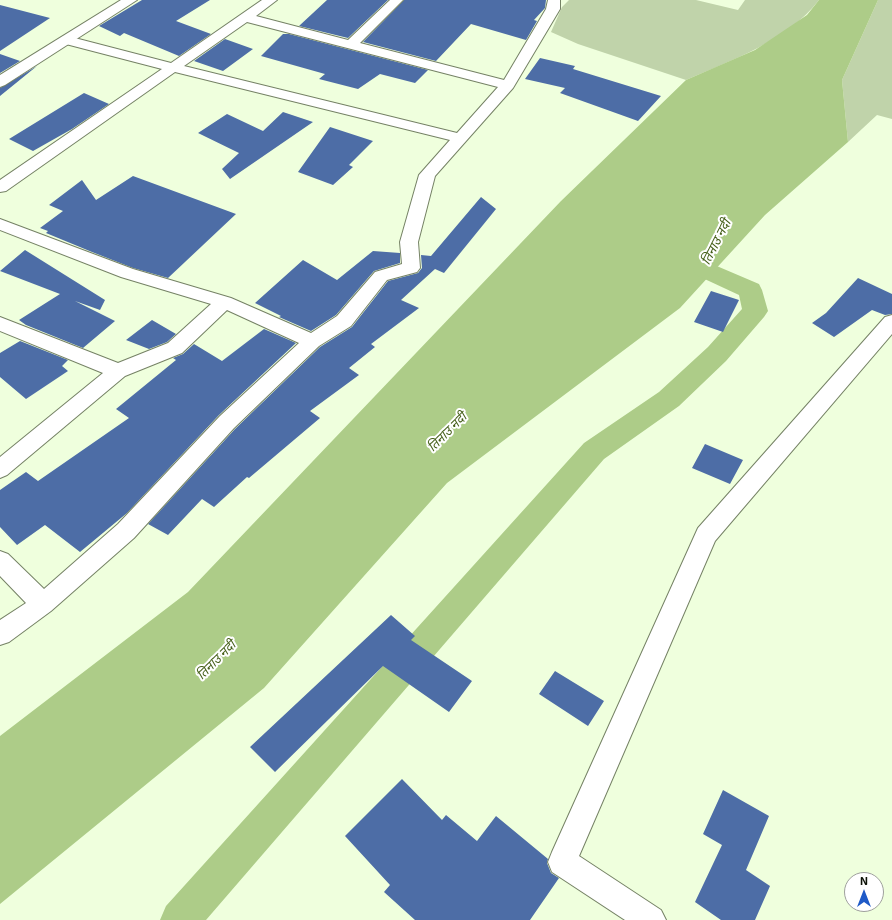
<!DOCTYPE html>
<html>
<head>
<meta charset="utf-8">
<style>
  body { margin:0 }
  #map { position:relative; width:892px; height:920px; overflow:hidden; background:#efffdd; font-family:"Exo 2",sans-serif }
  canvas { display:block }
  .north { position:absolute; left:844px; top:872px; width:40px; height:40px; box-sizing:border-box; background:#fff; border:1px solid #9ea09c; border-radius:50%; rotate:0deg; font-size:11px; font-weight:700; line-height:16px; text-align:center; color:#0d1207 }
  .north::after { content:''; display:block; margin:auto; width:14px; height:18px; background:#1f5ac7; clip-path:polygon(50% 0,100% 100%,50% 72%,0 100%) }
</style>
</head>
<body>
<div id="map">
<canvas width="892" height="920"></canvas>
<div class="north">N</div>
</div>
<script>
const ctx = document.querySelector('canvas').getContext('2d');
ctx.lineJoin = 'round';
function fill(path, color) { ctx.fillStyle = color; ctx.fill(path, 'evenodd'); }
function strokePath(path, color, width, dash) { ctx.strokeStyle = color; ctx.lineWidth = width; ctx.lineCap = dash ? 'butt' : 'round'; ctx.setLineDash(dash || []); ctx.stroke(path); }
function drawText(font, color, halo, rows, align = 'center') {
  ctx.font = font + ' "Exo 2","Noto Sans Devanagari",sans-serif'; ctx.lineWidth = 4; ctx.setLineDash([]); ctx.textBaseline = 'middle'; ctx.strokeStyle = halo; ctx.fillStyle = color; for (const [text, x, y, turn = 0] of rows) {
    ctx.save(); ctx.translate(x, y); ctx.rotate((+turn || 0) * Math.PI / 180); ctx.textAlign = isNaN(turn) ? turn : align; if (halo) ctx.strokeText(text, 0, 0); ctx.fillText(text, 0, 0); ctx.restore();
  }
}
fill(new Path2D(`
  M569,0H696L738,10L745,0H819C787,41 732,60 686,80L578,44L551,32L562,7Z
  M878,0H892V119L877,115L848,142L842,80Z`), '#c0d3aa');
fill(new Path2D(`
  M819,0H878L842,80L848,142L765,215L680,308L447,483L264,688L0,904V736L188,592L561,201L686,80L755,50L807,15Z`), '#adcc88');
fill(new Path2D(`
  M705,261L759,284L762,290L768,311L764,317L726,361L679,406L604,459L206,920H160L166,906L584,443L659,392L708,347L742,309L739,295L696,275L693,269L696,263Z`), '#adcc88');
fill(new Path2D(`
  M142,0H210L176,21L211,34L179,56L124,33L120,36L99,26Z
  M327,0H388L348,38L299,26Z
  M404,0H546L545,8L534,20L537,21L526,40L471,24L436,61L363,42Z
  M0,5L50,18L0,51Z
  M283,34H289L428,70L415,83L380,74L358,89L319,79L325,74L261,56Z
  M225,39L253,49L223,71L194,61Z
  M0,54L20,61L0,73Z
  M540,58L575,66L573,69L661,96L638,121L560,93L565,88L525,79Z
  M37,66L0,96V88Z
  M84,93L109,104L72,129L33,151L9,139Z
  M283,112L313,122L230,179L222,169L239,153L198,133L227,114L263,131Z
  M330,127L373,141L349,165L353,167L333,185L298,172Z
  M133,176L236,214L168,278L133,268L92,252L46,233L48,231L40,228L63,211L49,205L82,180L96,200Z
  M481,197L496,209L444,273L435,269L401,300L419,308L371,344L375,347L349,368L359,375L310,411L320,418L249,478L247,477L214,507L202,499L168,535L148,524L235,429L320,347L352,327L388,281L418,273L422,268L421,255L431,256Z
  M25,250L105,300L100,310L75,301L115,321L83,348L26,325L19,320L60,294L0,271Z
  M373,251L400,253V263L374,271L336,315L311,331L279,317L281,316L255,303L303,260L337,280Z
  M858,278L892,294V314L885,315L872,310L834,337L812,323L826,313Z
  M711,291L739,300L723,332L694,322Z
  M152,320L176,334L167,342L149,349L126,340Z
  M264,329L296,343L219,415L127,513L80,552L45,525L17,545L0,527V490L26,472L38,481L129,418L116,409L176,360L173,358L183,354L194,344L222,361Z
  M20,341L68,360L62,366L68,371L26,399L0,377V353Z
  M705,444L743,460L730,484L692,468Z
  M391,615L415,636L411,640L472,681L449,712L383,666L275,772L250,747Z
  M555,671L604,701L588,726L539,694Z
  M402,779L442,820L446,815L477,841L496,816L548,859L547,863L551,873L559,878L530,920H415L384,892L390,885L345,836Z
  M723,790L769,816L746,870L770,886L755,920H721L695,902L722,845L703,834Z`), '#4d6da6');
const street = new Path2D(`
  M262,0H277L256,16L348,40L390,0H403L360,43L504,80L546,9L548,0H560V9L513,88L435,176L418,242L420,268L417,272L387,280L351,326L319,346L234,428L134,538L51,611L9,642L0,645V620L26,603L0,576V551L8,554L44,589L118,524L220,416L299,343L227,310L182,353L125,376L7,475L0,478V457L103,373L0,331V317L118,363L168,343L211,304L121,277L0,230V219L133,269L231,298L311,333L337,316L375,272L402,264L400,242L419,175L450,140L175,72L6,191L0,192V180L162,69L62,43L60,40L62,37L67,36L171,63ZM247,22L498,87L457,133L184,66Z
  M892,315V334L715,541L579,856L661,910L666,920H625L552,872L548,862L552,852L698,528L885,317Z`);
const secondary = new Path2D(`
  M121,0H137L5,85L0,87V75Z`);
strokePath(street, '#758265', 2);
strokePath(secondary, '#758265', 2);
fill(street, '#fff');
fill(secondary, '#fff');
drawText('italic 13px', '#455f19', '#fff', [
  ["तिनाउ नदी",716,242,-63],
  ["तिनाउ नदी",447,432,-45],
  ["तिनाउ नदी",216,660,-45]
]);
</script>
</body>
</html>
